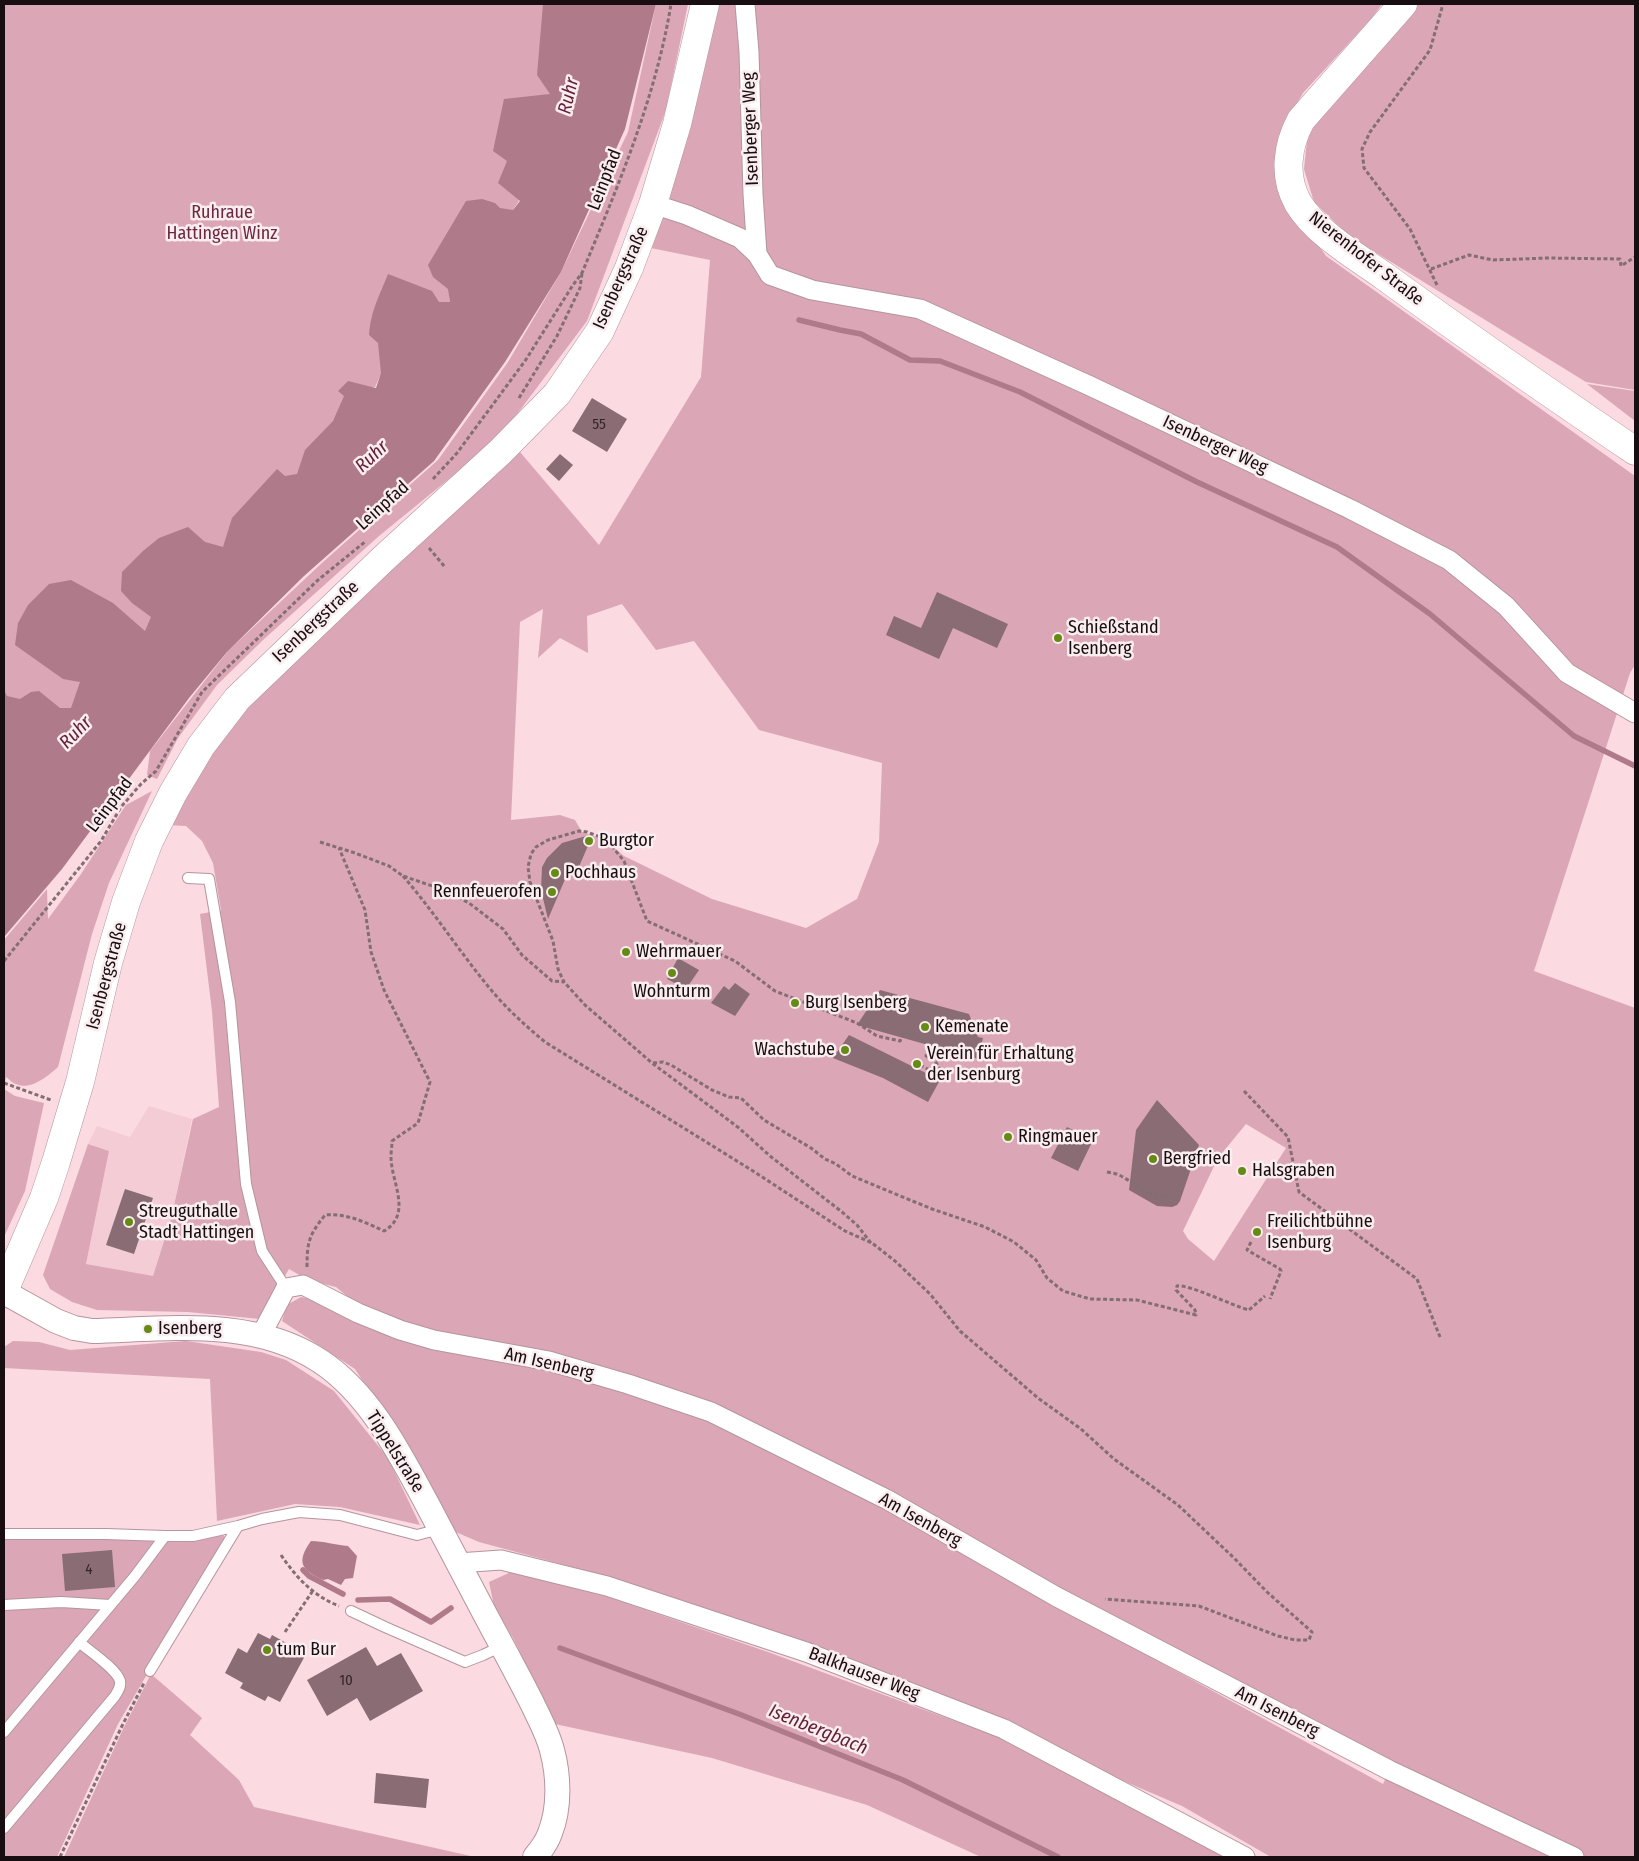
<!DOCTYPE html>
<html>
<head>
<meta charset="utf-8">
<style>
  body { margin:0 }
  #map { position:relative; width:1639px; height:1861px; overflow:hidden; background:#fbdae2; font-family:"Fira Sans Condensed",sans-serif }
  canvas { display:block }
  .frame { position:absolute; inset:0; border:5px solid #180d10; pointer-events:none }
</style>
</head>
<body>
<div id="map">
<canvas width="1639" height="1861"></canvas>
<div class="frame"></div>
</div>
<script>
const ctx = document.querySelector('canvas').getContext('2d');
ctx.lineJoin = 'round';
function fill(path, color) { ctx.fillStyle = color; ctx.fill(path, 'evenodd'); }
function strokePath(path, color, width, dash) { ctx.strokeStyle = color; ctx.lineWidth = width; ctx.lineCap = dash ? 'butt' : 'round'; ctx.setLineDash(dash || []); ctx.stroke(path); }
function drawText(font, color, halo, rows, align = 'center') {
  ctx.font = font + ' "Fira Sans Condensed",sans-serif'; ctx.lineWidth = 5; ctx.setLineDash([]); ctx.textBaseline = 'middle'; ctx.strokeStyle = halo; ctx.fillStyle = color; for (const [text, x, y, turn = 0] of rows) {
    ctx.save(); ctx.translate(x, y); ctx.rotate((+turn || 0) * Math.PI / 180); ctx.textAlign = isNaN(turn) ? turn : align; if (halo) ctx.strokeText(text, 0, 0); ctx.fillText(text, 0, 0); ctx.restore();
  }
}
fill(new Path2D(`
  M149,1106L192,1119L171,1219L153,1277L86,1264L109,1151L88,1144L97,1126L130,1137Z`), '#f4ccd6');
fill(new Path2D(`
  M4,4H577L518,200L519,201L490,243L449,293L450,302H441L380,376L375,387H371L258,523L4,793Z
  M656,4H688L666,110L587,321L499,438L379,536L263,640L217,685L178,738L157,779L147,775L150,751L228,651L323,562L438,460L508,362L561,272L628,132Z
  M716,4H1382L1372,18L1303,93L1283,128L1275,164L1284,197L1326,256L1635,476V665L1630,673L1534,971L1635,1008V1857H1271L1182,1806L1119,1779L1002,1722L846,1658L613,1578L479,1542L451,1530L406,1448L355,1369L282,1321L287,1305L301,1297L321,1301L430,1344L548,1365L628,1390L703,1417L884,1506L1050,1602L1383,1784L1393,1763L1049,1589L891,1494L711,1406L550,1356L433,1334L360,1307L336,1287L308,1280L289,1269L260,1319L188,1312L97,1310L72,1302L50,1289L43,1275L88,1144L109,1151L86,1264L153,1276L171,1219L193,1119L219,1107L212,1011L200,914L221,910L213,863L202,841L186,826L168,825L203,763L252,702L374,580L520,452L599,545L701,377L710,260L651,248L690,121L715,17ZM622,604L656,650L694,641L759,730L882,763L879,842L857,899L806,928L712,899L624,856L605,840L582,832L575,820L560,815L511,820L520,622L543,609L538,658L560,638L588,653L587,616ZM1246,1124L1286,1148L1214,1261L1188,1239L1183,1231L1218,1158Z
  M1414,4H1635V390L1586,382L1349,236L1314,202L1304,169L1308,132Z
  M1587,384L1635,391V422V421Z
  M152,791L109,883L92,934L58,1067C48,1076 30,1091 16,1084C12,1083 9,1079 6,1077L4,1088V940L47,889L48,919L81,874L126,805Z
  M4,1089L15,1096L44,1103L25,1191L4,1237Z
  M13,1341L39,1342L70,1350L186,1341L261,1352L286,1360L334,1391L388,1458L420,1525L340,1507L295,1504L217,1521L210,1379L4,1368V1347Z
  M217,1526L226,1539L118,1724L57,1857H4V1532H192Z
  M511,1572L608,1597L768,1652L1006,1740L1232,1857H981L867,1805L712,1758L555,1724L513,1638L494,1606L489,1582Z
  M151,1674L202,1718L190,1735L239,1780L254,1807L475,1857H64L124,1727Z`), '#dba6b5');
fill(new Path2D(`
  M543,4H656L625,129L561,272L505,362L434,461L304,576L227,652L189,698L62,869L4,937V690L7,696L20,699L31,692L39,691L60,708H71L80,682L63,679L15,645L18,623L28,605L49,584L71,580L113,603L145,631L151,617L132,603L121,591L122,572L143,551L159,538L188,527L205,542L223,547L232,518L277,469L285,476L297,474L305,450L333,421L344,396L338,391L348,381L376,388L381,373L378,343L369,335C371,310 379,297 388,274L432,291L439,302H450L448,289L433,277L428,265L466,201L482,199L495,203L500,208L513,210L520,201L498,183L507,161L493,151L504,99L550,94L537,75Z
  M311,1541C324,1541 335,1545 348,1546L357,1556L353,1578L345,1579L341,1585L328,1579L323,1580C301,1570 296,1562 311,1541Z`), '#af7a89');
strokePath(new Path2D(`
  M799,320L840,330L861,334L910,360L940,361L1020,392L1197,482L1337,547L1430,614L1574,736L1635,766
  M303,1570L309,1576L343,1594
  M358,1600L390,1599L431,1622L451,1608
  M560,1648L739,1714L903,1780L1058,1857`), '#af7a89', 5.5);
fill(new Path2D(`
  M592,398L627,419L607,452L572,431Z
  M560,454L573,465L559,481L546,469Z
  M937,592L1008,624L997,648L953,628L939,659L886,635L894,616L921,628Z
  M593,834L578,869L576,868L573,872L569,870L548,919L541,890L542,867L547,858L562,843Z
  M678,958L699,970L686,989L667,979Z
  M735,983L750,994L735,1016L711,1003L724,986L729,990Z
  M880,990L969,1014L978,1037L983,1038L978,1059L857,1025Z
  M849,1035L940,1080L928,1102L883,1078L833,1058Z
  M1157,1100L1199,1145L1180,1201L1177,1205L1172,1207L1157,1206L1129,1190L1136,1130Z
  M1067,1127L1093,1140L1078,1171L1051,1158Z
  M125,1189L153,1198L134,1254L106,1245Z
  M112,1550L115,1587L65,1591L62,1554Z
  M258,1633L270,1639L272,1635L306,1654L280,1702L268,1696L265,1701L240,1688L243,1683L225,1673L238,1648L247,1653Z
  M366,1647L377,1666L401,1653L423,1691L370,1721L357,1698L327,1716L307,1680Z
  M376,1773L429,1779L426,1808L374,1803Z`), '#896c74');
const service = new Path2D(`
  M188,878L209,879L230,1002L246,1184L262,1251L286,1288
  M4,1534H106L165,1536H193L238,1526L262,1519L299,1512L340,1515L417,1535L440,1529
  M4,1605L61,1602L110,1605
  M351,1611L385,1627L465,1662L483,1655L502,1646
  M150,1671L238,1526
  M4,1732L135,1576L165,1536
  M4,1828L115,1696C118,1691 121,1687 120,1681C117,1669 89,1651 79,1642`);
const minor = new Path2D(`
  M745,4L749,52L753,194L757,254
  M653,204L687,215L740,238L757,254L770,275L812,290L920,309L1088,385L1350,509L1449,560L1506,606L1567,673L1635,713
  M261,1335L286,1288L303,1285L358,1313L400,1330L434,1340L549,1361L628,1384L711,1412L888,1500L1057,1597L1389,1770L1574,1857
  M458,1563L501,1560L607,1586L806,1652L1004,1729L1245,1857`);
const tertiary = new Path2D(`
  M4,1292L56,1321L74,1328L92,1331C169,1329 253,1317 320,1361C369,1393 399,1452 426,1502C446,1540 466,1578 486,1616C502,1646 518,1675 533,1705C540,1720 548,1734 552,1750C559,1776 560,1808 550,1833C547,1842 541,1850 535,1857`);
const secondary = new Path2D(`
  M1403,4L1301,120C1287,146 1283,176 1298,203C1316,233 1356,256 1384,276C1466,336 1551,394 1635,451
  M4,1291L44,1198L56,1162L80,1082L108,963L126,902L149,841L173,793L201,746L237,699L383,559L500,452L557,394L600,331L629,268L653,204L677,124L705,4`);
strokePath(service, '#b4959d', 12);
strokePath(minor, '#b4959d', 21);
strokePath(tertiary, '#b4959d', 26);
strokePath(secondary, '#b4959d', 29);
strokePath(new Path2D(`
  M1431,269L1469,255L1493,260L1548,258L1620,259L1621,266L1635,257
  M1437,285L1410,229L1364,168L1362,149L1370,132L1430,50L1443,4
  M519,398L557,336L580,288L582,273
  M433,479L457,453L525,361L573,285L582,273C618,186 656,97 671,4
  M429,548L445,567
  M320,842L355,853L389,866L403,876L444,890L469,903L503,929L522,955L552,981L564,982
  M575,870L588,877L629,872
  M403,876C435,913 461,954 492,991C508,1010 526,1026 545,1042L753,1171L845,1231L872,1243L895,1261L930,1294L960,1331L1038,1398L1081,1429L1114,1459L1178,1505L1234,1558L1267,1592L1312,1632L1309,1640H1295L1278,1636L1199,1606L1105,1599
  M4,961L101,841L121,807L141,784L156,771L202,692L318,580L366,541
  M653,1063L663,1062L671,1065L712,1090L729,1097L741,1098L764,1120L811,1148L825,1159L836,1164L852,1176L932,1209L985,1227L1014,1242L1036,1260L1047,1278L1063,1291L1090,1299L1137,1300L1196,1315L1195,1310L1176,1290L1177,1286C1189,1284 1233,1306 1249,1310L1265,1296
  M920,1065L937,1074L941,1071
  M4,1083L51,1100
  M1244,1091L1288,1137L1299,1192L1417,1279L1440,1337
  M1107,1172C1111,1173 1115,1173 1119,1175C1136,1183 1149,1200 1169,1194
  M1251,1242L1247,1250L1280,1269L1281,1271L1270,1299
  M871,1243L857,1225L842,1212L770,1156L739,1128L652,1063L585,1005L564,982L558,969L553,941L530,882L528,867L531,854L536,847L548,840L579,831L587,832L606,839L624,861L647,921L735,961L775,991L857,1023L877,1036L900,1041L905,1031L930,1044L926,1056L935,1061L945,1078
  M307,1267C307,1242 309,1235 325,1215C346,1213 365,1222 384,1231C413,1214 391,1182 391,1157C391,1152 392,1146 392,1141L418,1123L430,1082L384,990L371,952L365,910L339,848
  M281,1555C296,1577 313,1596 339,1606
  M285,1632L312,1592
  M60,1857L122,1726L144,1683`), '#836e73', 3, [4, 2.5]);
strokePath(service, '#fff', 10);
strokePath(minor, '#fff', 19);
strokePath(tertiary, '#fff', 24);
strokePath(secondary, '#fff', 28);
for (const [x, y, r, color] of [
  [1058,638,5,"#668b14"],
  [589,841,5,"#668b14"],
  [555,873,5,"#668b14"],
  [552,892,5,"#668b14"],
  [626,952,5,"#668b14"],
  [672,973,5,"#668b14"],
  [795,1003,5,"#668b14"],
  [925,1027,5,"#668b14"],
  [845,1050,5,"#668b14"],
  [917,1064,5,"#668b14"],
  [1008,1137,5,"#668b14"],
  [1153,1159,5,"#668b14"],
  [1242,1171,5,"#668b14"],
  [129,1222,5,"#668b14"],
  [1257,1232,5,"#668b14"],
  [148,1329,5,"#668b14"],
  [267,1650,5,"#668b14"]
]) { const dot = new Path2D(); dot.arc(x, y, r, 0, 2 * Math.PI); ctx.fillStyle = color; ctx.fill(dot); strokePath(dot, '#faedf0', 2); }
drawText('15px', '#342529', null, [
  ["55",599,425],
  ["4",89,1570],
  ["10",346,1681]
]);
drawText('18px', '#180d10', '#faedf0', [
  ["Isenberger Weg",751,129,-92],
  ["Leinpfad",605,180,-69],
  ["Nierenhofer Straße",1366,259,38],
  ["Isenbergstraße",621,278,-66],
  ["Isenberger Weg",1215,445,25],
  ["Leinpfad",383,506,-42],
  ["Isenbergstraße",316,622,-43],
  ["Leinpfad",110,805,-53],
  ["Isenbergstraße",107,976,-75],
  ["Am Isenberg",549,1364,13],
  ["Tippelstraße",395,1452,58],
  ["Am Isenberg",920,1520,29],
  ["Balkhauser Weg",864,1674,21],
  ["Am Isenberg",1277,1712,27]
]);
drawText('18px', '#6b2840', '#faedf0', [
  ["Ruhraue",222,213],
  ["Hattingen Winz",222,234]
]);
drawText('18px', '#180d10', '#faedf0', [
  ["Schießstand",1068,628],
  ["Isenberg",1068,649],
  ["Burgtor",599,841],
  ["Pochhaus",565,873],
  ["Rennfeuerofen",542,892,"right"],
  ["Wehrmauer",636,952],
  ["Wohnturm",672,992,"center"],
  ["Burg Isenberg",805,1003],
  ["Kemenate",935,1027],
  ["Wachstube",835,1050,"right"],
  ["Verein für Erhaltung",927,1054],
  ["der Isenburg",927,1075],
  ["Ringmauer",1018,1137],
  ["Bergfried",1163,1159],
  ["Halsgraben",1252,1171],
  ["Streuguthalle",139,1212],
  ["Stadt Hattingen",139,1233],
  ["Freilichtbühne",1267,1222],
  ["Isenburg",1267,1243],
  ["Isenberg",158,1329],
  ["tum Bur",277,1650]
], 'left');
drawText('italic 19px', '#611f38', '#faedf0', [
  ["Ruhr",569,96,-77],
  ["Ruhr",372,457,-43],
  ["Ruhr",76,733,-46],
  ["Isenbergbach",818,1730,22]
]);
</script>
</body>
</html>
